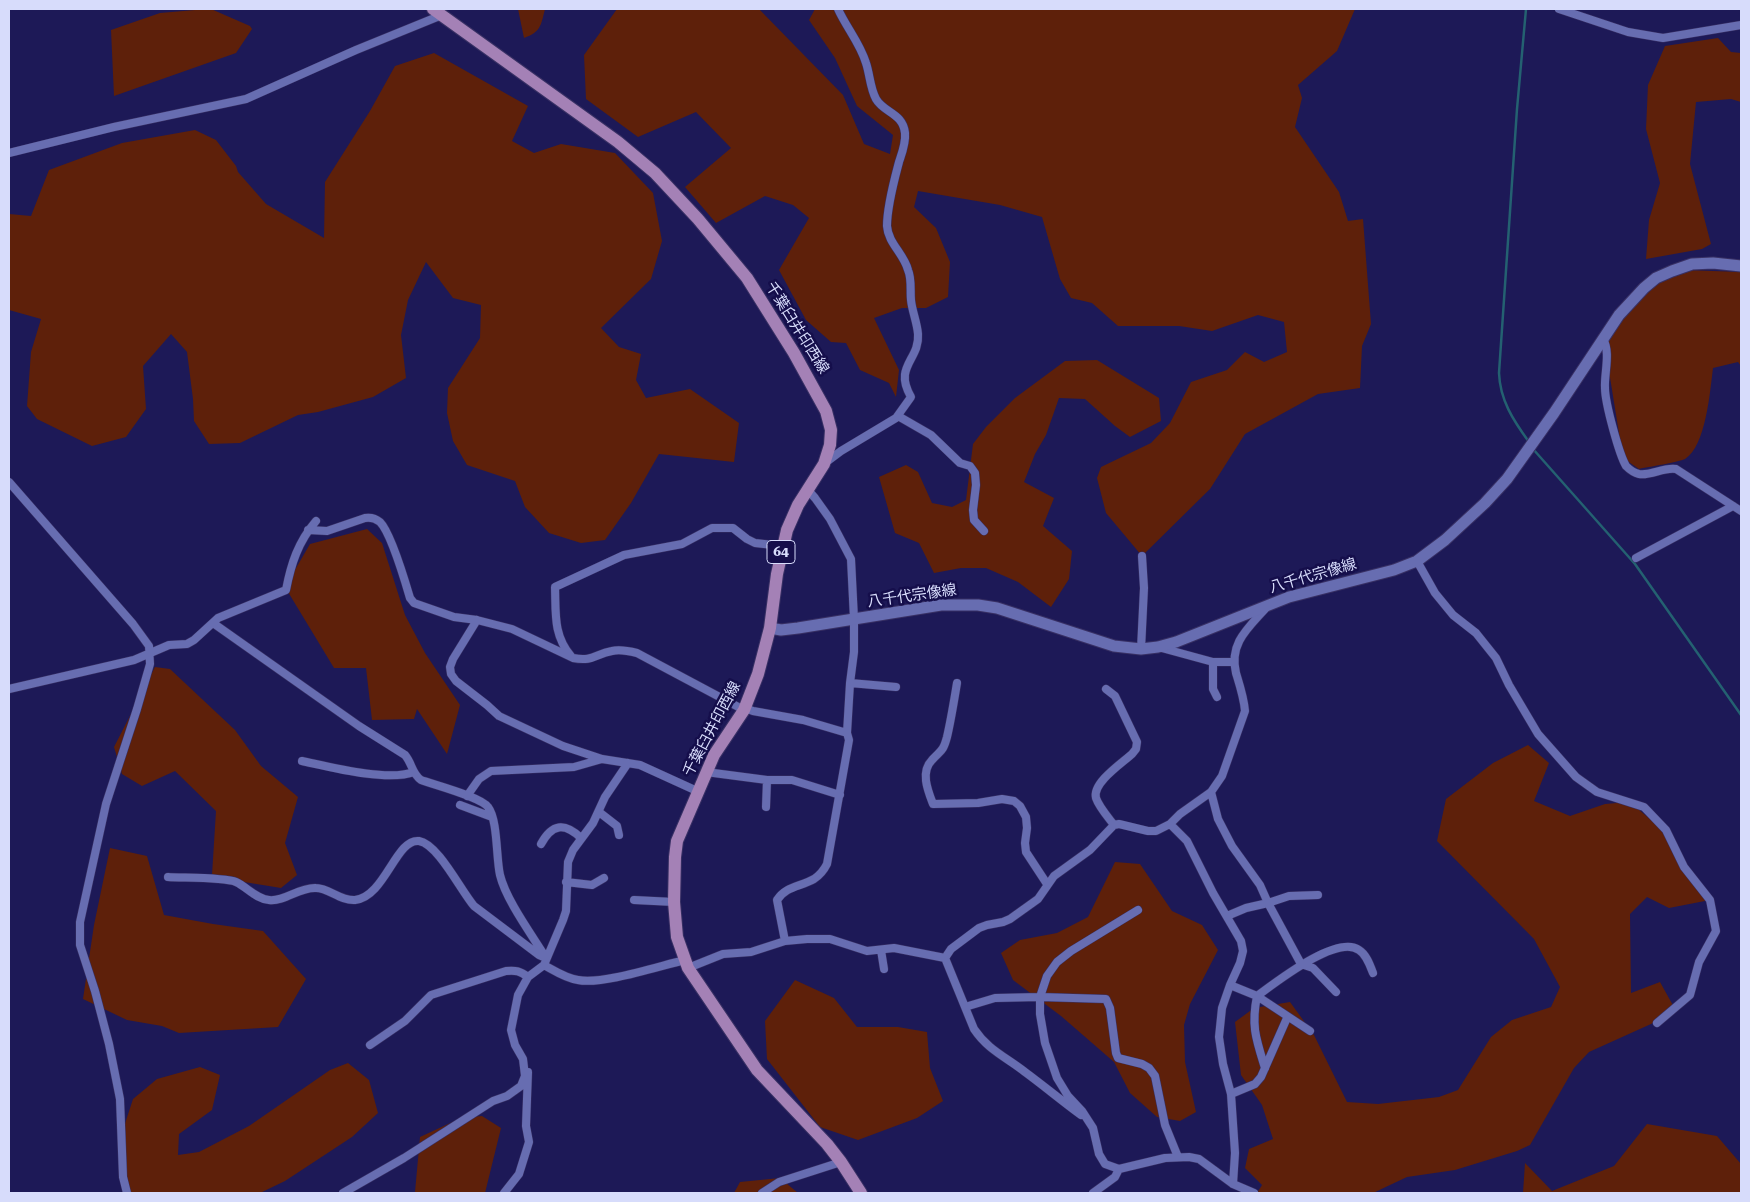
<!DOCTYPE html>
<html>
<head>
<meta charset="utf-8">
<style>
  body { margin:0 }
  #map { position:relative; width:1750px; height:1202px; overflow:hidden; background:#1d1957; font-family:"Roboto Serif",serif }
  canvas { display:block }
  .frame { position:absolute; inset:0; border:10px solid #d7dcfb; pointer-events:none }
</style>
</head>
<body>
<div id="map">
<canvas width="1750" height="1202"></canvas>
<div class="frame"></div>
</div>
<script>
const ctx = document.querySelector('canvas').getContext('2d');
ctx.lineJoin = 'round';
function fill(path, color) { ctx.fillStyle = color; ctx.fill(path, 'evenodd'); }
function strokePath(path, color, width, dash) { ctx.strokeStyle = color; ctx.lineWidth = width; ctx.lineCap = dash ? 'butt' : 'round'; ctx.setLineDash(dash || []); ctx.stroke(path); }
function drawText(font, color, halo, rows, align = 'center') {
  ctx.font = font + ' "Roboto Serif","Noto Sans JP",serif'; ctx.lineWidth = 5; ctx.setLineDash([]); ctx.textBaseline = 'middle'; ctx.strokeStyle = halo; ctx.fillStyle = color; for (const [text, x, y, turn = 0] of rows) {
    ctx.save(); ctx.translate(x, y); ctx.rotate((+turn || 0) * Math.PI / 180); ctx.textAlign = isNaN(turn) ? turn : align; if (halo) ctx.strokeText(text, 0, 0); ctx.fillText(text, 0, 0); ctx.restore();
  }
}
fill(new Path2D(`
  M207,9H211L250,26L252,29L236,53L114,96L111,30L160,13Z
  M518,9H545C541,25 541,32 524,38Z
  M617,9H759L843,95L864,144L890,154L893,135L857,106L835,58L809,20L815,9H1355L1337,51L1298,85L1302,98L1295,127L1339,192L1348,221L1363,219L1371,324L1362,346L1360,388L1318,394L1245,434L1210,489L1142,556L1106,513L1097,478L1101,467L1151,443L1170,423L1191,382L1227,370L1245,352L1264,362L1287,352L1284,322L1258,315L1212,331L1179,326H1118L1092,303L1071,298L1060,279L1042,217L1000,205L918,191L914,207L936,228L950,262L948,297L926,308H902L874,318L899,370L896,397L889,383L860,370L846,343L831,342L806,320L779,270L809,218L793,205L765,196L716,223L685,187L731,148L696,112L638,137L586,99L584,55Z
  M1718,38L1731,52L1741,53V102L1731,99L1696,102L1690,164L1711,244L1702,249L1646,259L1649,220L1660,183L1646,129L1648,85L1665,46Z
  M434,53L528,106L512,141L534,153L561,144L615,153L653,193L662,241L651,279L601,328L619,347L641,354L636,380L646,398L690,389L739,423L734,462L659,454L631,503L605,540L581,543L549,533L525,507L515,481L467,465L453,441L447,413L448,388L480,338L481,305L453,298L426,262L408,300L401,335L406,378L373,397L318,412L298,415L240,443L209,444L194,421L193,399L187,352L171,334L143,366L146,409L126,437L92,446L37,419L27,406L31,352L41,319L9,310V214L31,216L49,170L122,143L195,130L216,140L236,166L238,172L266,204L324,238L325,182L370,111L395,66Z
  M1684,270L1741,272V366L1738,362L1713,368C1710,391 1706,446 1685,459C1679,462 1648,467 1639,469L1623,458L1608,365V337L1645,288Z
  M1097,360L1159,398L1161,421L1130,437L1115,426L1085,399L1059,398L1046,435L1035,454L1024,482L1054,498L1043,526L1072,551L1069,579L1051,607L1018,582L986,568H961L934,573L919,543L895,533L879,477L906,465L918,472L932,503L952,507L966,500L973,444L986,427L1015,398L1065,361Z
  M367,529L382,543L405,615L425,653L460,705L447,754L417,709L414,719L372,720L366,668H334L285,587L310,544Z
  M155,667L170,669L235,730L261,766L298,797L285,843L297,875L281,888L244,882L212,875L216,811L175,771L142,786L122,774L114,747Z
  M1528,745L1549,763L1534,801L1570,816L1605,804L1630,802L1659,827L1710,900L1669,908L1647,897L1630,914L1631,993L1660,982L1675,1009L1651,1024L1589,1052L1574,1068L1530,1145L1517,1151L1455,1170L1407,1177L1373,1193H1257L1262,1185L1245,1168L1249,1149L1273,1139L1262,1105L1241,1075L1235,1022L1254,1008L1290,1002L1314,1035L1347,1102L1378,1104L1439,1097L1458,1090L1491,1037L1512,1020L1551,1007L1560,987L1534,939L1437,841L1446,799L1493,763Z
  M110,848L147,856L164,915L213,924L263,931L306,979L278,1027L179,1033L162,1026L127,1020L83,999L94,925Z
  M1115,862L1140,864L1172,911L1202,925L1218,950L1190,1004L1184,1025L1185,1062L1196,1112L1180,1121L1157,1117L1130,1093L1114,1062L1061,1016L1013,980L1001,953L1020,940L1057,933L1088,917Z
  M795,980L834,998L857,1027H898L927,1032L930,1068L943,1101L917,1118L858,1140L820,1127L767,1059L765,1021Z
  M348,1063L369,1080L378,1113L352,1137L285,1181L260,1193H128L119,1142L133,1099L157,1079L200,1067L220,1075L212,1110L179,1134L178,1155L199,1152L249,1126L330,1070Z
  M482,1116L501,1128L485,1193H411L415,1192L420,1137L461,1118Z
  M1647,1124L1717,1136L1741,1164V1193H1523L1525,1163L1552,1191L1614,1166Z
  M780,1178L798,1193H734L740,1182Z`), '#5e200a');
strokePath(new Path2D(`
  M1526,9L1517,109L1499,373C1500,400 1513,420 1529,442
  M1533,449L1635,564L1741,715`), '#246171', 2.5);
const street = new Path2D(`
  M1559,9L1628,32L1663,38L1741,25
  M9,153L114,127L246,99L356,50L442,15
  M1603,339C1611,352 1604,374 1605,388C1605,403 1619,454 1626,466C1629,469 1634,473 1639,474C1651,476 1663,467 1676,469L1741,511
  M898,416L931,435L960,463L970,466L975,473L976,485L973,510L974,520L984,531
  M825,463L841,451L896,418L911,397C893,366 920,360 918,334C917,322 912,311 911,300C910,290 912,279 908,270C904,254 888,243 887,226C887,206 894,181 899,162C902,153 906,143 905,133C903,113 884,113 876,99C870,88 870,75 866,63C860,43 846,27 838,9
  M9,482L133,624L149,646L150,664L137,709L106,804L80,922V945L95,991L109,1044L120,1099L123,1177L127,1193
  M308,530L327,531L365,518C371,517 375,518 380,522C391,533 405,581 410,598L414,603L454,617L477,620L512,629L573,658C593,662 595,654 612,651C620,649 629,651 637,653L744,710
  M1636,558L1733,506
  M1417,561L1435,593L1453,615L1476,633L1496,658L1509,685L1538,734L1576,777L1597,792L1644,807L1666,830L1684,867L1710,900L1716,931L1699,962L1690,995L1657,1023
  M477,620L453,659L450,667L451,674L456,681L487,705L499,716L563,746L602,759L640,765L697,791
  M213,623L359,726L405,755C412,763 412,774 421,780C435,785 481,797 488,807C498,820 496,858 500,875C506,900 532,935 546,958
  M1158,647L1213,662H1234
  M1141,649L1144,588L1142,556
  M571,656C553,635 556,613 555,587L624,555L682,544L712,528H733L747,539L755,543L782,546
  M1213,662V689L1217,697
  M850,683L896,687
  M957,683C954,701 951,720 947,737C943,752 941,750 932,760C920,772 928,791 933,804L978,803L1002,799L1014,801L1020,806L1026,817L1027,828L1025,843L1026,852L1047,884
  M9,689L134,660L169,645L187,644L194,640L218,618L286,590C291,564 298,542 316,521
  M1106,689L1115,696L1137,742L1136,749L1132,754C1122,763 1092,783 1096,798C1099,807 1108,817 1114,825
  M745,708L753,711L803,720L847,733
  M302,761C330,767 387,782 414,772
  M706,772L767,780H792L840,795
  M1211,792L1218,819L1232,846L1260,885L1268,903L1301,964L1313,968L1336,992
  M467,796L479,779L491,771L574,767L602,759
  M460,805L492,817
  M766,807L767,780
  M599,812L617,826L619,835
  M1170,824L1187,841L1213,893L1241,941L1243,951L1240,963L1230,985L1222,1008L1219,1037L1223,1064L1231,1094L1235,1153L1233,1184
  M541,844C552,824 564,822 581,838
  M168,877C182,878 224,877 236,882C247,887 256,899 269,900C285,902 299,887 316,888C329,888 340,901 355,900C385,897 396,838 419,841C438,844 461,891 474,906L539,955L546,958
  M566,882L592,885L604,878
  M634,900L674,902
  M1138,910L1071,951L1057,962L1047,976L1040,997V1014L1045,1043L1057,1078L1068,1096L1082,1111L1093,1128L1099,1154L1105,1164L1119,1169L1165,1158L1189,1157L1199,1159L1233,1184L1254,1193
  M1227,916L1246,908L1268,903L1289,896L1318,895
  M785,941L777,900C786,886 800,887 814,879C820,875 824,870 827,864L849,740L847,733L850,683L854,652V619L851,559L830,519L815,498L808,490
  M881,950L884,969
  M945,958L951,949L979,928L987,925L1003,922L1010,919L1038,899L1054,876L1090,850L1114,825L1119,824L1148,831H1156L1170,824L1180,814L1211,792L1222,776L1245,711C1244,698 1240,686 1236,673C1229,644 1247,629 1265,609
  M945,958L974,1029C988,1050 1006,1057 1025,1072C1044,1086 1062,1101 1081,1115
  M544,965C555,971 565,978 578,980C602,985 659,966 685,960
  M688,968L723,954L751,952L785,941L807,939H830L867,951L894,948L945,958
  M1230,985L1257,996L1310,1031
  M965,1007L995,998L1040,997L1106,999L1110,1008L1116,1053L1118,1058L1142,1064L1149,1068L1155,1076L1165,1125L1178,1157
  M370,1045L405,1021L431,995L506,971C516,970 520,971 528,977
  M1265,1068C1256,1039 1251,1026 1257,996C1275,983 1337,934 1359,950C1366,954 1370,965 1373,973
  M1231,1094L1255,1084L1261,1077L1287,1018
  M343,1193L404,1158L493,1101L507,1096L521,1086L525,1076L523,1059L515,1045L511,1030L518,995L528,977L544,965L563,920L566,911L568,862L573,850L593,823L605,797L628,763
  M504,1193L519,1174L529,1142L526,1126L528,1072
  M762,1193L779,1182L841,1162
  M1093,1193L1115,1177L1119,1169`);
const secondary = new Path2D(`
  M770,628L781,630L798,628L941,605H978L997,608L1114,646L1141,649L1158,647L1176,642L1289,597L1394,570L1417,561L1445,540L1485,503L1507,479L1554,413L1619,315L1644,288L1656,278L1672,271L1692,264L1713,263L1741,266`);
const primary = new Path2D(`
  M433,9L618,142L655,173L698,219L747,278L794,353L826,411L831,430L830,445L824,464L798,505L787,530L777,574L770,628L758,674L744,710L714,755L677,841L675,857L674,902L677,937L688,968L757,1070L827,1144L841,1162L861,1193`);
strokePath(street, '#383064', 9);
strokePath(secondary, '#383064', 13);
strokePath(primary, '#383064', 14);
strokePath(street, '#676db1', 8);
strokePath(secondary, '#676db1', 11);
strokePath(primary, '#a481b6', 12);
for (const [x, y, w] of [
  [781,552,28]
]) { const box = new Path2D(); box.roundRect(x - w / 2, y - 11.5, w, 23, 4); ctx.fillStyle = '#150e4b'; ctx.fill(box); strokePath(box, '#d7dcfb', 1); }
drawText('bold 14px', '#d7dcfb', null, [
  ["64",781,552]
]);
drawText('15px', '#d7dcfb', '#150e4b', [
  ["千葉臼井印西線",797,328,58],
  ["八千代宗像線",1313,576,-16],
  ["八千代宗像線",912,596,-8],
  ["千葉臼井印西線",712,729,-62]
]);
</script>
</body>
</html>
